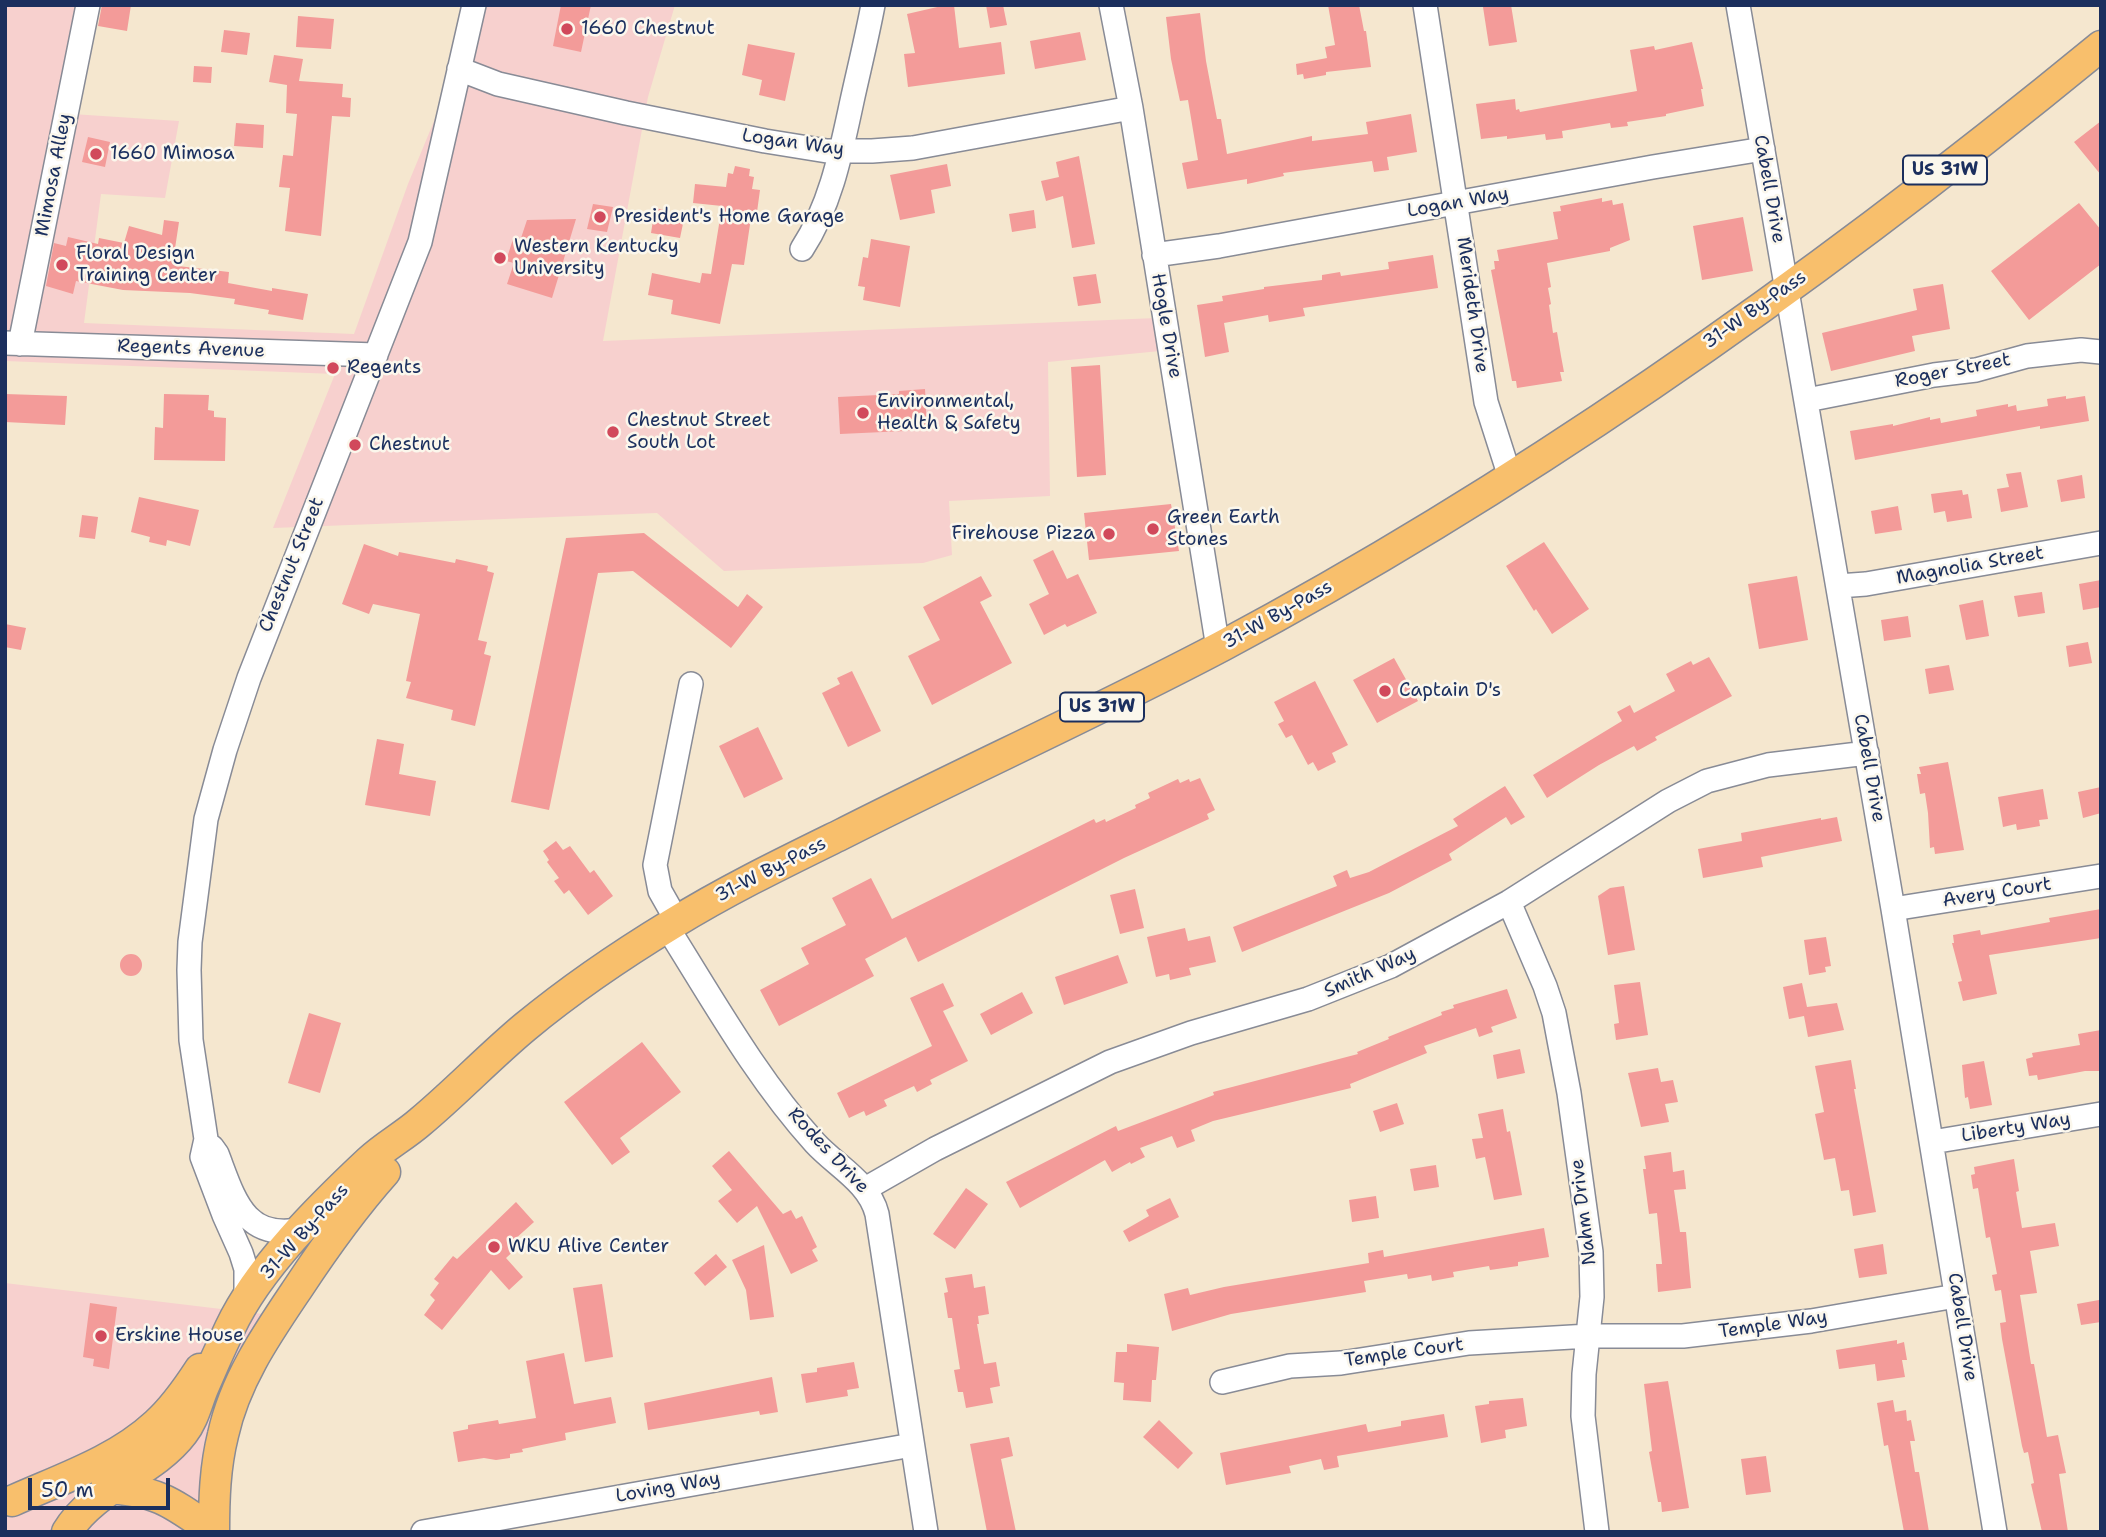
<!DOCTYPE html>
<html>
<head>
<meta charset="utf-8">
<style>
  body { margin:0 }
  #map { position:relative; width:2106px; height:1537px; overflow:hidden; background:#f5e7cf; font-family:"Shantell Sans",sans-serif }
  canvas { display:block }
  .frame { position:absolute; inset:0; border:7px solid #1b2f5e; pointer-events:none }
  .scale { position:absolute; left:28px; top:1478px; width:142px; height:32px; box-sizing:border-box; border:4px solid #1b2f5e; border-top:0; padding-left:9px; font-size:21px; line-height:24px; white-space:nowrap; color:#1b2f5e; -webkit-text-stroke:5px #fbf7ec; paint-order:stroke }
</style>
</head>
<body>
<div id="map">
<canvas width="2106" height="1537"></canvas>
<div class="frame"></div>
<div class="scale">50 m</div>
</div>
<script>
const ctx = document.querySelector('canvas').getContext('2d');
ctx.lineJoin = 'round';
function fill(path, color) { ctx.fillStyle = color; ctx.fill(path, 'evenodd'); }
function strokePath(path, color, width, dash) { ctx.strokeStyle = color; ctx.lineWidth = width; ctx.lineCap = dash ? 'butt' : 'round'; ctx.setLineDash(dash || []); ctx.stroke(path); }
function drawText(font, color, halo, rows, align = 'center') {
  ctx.font = font + ' "Shantell Sans",sans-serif'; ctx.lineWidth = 5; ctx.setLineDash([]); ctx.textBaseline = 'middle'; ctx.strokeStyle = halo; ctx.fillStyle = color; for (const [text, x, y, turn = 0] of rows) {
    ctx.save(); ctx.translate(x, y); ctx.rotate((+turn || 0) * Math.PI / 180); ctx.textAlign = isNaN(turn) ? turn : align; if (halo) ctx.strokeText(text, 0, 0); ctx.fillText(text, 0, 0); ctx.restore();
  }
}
fill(new Path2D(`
  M5,5H94L72,114L179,121L165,198L101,194L84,323L354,334L408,184L482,5H675L648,97L603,341L1157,318L1160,351L1048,362L1050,496L949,501L952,555L923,563L724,571L657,513L273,528L335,374L5,361Z
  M5,1283L296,1318L251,1387L209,1476L187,1532H5Z`), '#f7d0ce');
fill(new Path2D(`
  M102,5H131L127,31L98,26Z
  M561,5H591L581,52L553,46Z
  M946,5H954L959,48L1001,42L1005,74L908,87L904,54L915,53L907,14Z
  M986,5H1003L1007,25L990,28Z
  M1328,5H1359L1364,31H1366L1371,67L1326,72V75L1304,79L1303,74L1297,75L1296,64L1327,58L1325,47L1335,45Z
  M1494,5H1511L1517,42L1489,46L1483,7Z
  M1200,13L1206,61L1217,119H1221L1227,154L1312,136V141L1368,134L1366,122L1411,114L1417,152L1387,157L1389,170L1374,172L1372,161L1283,173L1284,176L1247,184V179L1187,189L1182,163L1198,160L1188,100L1180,101L1171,59L1166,17Z
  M298,16L334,19L331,49L296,47Z
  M224,30L250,33L247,55L221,52Z
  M1080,32L1086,60L1035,69L1030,41Z
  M1692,42L1703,89H1701L1704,106L1666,114V116L1627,122L1628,126L1611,128L1610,123L1562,131L1563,138L1546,140L1545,134L1507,139V136L1481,139L1476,104L1515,99L1516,110L1519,109L1520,112L1637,91L1630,50L1654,46L1655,50Z
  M748,44L795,53L785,101L759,95L762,80L742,75Z
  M274,55L303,59L299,81L343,84L342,97L351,98L350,117L332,116L321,236L285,231L290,188L279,187L283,155L293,156L297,114L286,113L287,85L269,82Z
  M194,66L212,67L211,83L193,82Z
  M2101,121V175L2074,142Z
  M236,123L264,125L263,148L234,146Z
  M88,137L110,142L105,167L82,162Z
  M1079,156L1095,244L1072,248L1063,196L1046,201L1041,181L1059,177L1056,162Z
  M947,164L951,186L931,190L935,213L900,220L890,175Z
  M735,166L750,169L749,176L754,177L752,189L760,190L757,212L752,211L744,265L732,264L720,324L671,314L673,300L648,295L652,273L700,283L702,273L711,274L722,206L693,203L695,184L726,187L728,173L733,174Z
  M1602,198V202L1612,200L1613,205L1623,203L1630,240L1610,248V251L1547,263L1551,287L1548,288L1551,304L1549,305L1553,333L1557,332L1561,356L1564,372H1560L1562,381L1517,388L1516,381H1512L1491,270L1495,269L1494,261H1499L1497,250L1558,239L1553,212L1561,211L1560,206Z
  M2079,203L2101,230V264L2029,320L1991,271Z
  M593,204L613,207L607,232L587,229Z
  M655,208L685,214L680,238L651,233Z
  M1034,210L1036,228L1012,232L1009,214Z
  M1743,217L1753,271L1702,280L1693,226Z
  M576,219L552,298L507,284L514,263L506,261L513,239L520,241L527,220Z
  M164,220L179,222L174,255H178V266L229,272L228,283L272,291V288L308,294L303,320L268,314L269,310L234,304L235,299L190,293L123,290L76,281L73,294L46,286L54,243L66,246L68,237L98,244L99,238L124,243L129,226L162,235Z
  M871,239L910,246L900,307L863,300L865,287L858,286L863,257L868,258Z
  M1433,255L1438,288L1303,308L1305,316L1269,322L1268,315L1224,323L1229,352L1205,357L1197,305L1223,301L1222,296L1264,289V287L1322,280V275L1340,272L1341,276L1389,269L1388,262Z
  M1096,274L1101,303L1078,306L1073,277Z
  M1943,284L1950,329L1912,336L1915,351L1831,371L1822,333L1917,310L1913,289Z
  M1100,365L1106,475L1077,477L1071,367Z
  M925,389L927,430L840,434L838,397L899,394V391Z
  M5,394L67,396L65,425L5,422Z
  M164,394L209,395L208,410L214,411V417L226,418L225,461L154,460L155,427L163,428Z
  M2066,396V399L2085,396L2089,421L2040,429V426L1855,460L1850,431L1893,424V426L1930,417V420L1940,418L1941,423L1977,416L1976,410L2008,404V407L2016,405L2017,411L2048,406L2047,399Z
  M2021,472L2028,507L2001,512L1997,489L2009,487L2006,474Z
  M2082,475L2085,498L2061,502L2057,480Z
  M1962,490L1963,495L1968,494L1972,518L1947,522L1945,511L1934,513L1931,494Z
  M139,497L199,510L190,546L167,540L166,546L149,542L150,537L131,532Z
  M1171,504L1179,551L1089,560L1084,513Z
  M1898,506L1902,530L1875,534L1871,511Z
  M82,515L98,517L95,539L79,537Z
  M644,533L738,607L747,594L763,607L731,648L633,571L598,573L549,810L511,802L566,538Z
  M1544,542L1589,609L1552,634L1536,609L1534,611L1506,566Z
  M364,544L398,556L399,552L455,563L456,559L488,566L487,571L494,573L478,640L487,642L484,654L491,656L475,726L451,720L453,710L406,698L411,682L406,681L420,614L373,604L369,614L342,604Z
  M1053,550L1067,579L1078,574L1097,613L1067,627L1065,624L1044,635L1029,604L1049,594L1033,560Z
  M981,576L992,596L980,602L1012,663L932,705L908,656L940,640L923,607Z
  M1797,576L1808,640L1759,649L1748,584Z
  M2101,580V607L2083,610L2079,584Z
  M2042,592L2045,613L2018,617L2014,596Z
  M1983,600L1989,636L1966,640L1959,605Z
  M1908,616L1911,637L1884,641L1881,620Z
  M5,624L26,628L21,650L5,647Z
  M2088,642L2092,663L2069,667L2066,646Z
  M1709,657L1732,696L1655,737L1657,740L1637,751L1634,746L1599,765L1547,798L1533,775L1622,721L1617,712L1630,705L1634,713L1675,691L1666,674L1691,661L1693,665Z
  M1394,658L1418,701L1377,723L1353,680Z
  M1949,665L1954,690L1929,694L1925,669Z
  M852,671L881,731L848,747L822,693L840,684L837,678Z
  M1315,681L1348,745L1332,753L1336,762L1318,771L1313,762L1308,765L1292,735L1286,738L1278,724L1284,721L1274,702Z
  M758,727L783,779L744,798L719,746Z
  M377,739L404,744L399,774L436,781L430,816L365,805Z
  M1948,762L1964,850L1935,854L1934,847L1930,848L1928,813L1925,793L1920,794L1917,774H1921L1919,767Z
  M1200,778L1215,810L1207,814L1209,819L1124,858L918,962L906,937L865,959L874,976L779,1026L760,990L809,964L801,948L846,925L832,898L871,878L892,919L1094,819L1096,823L1105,819L1106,822L1136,808L1135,805L1150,798L1148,793L1178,779L1180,783L1189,779L1190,782Z
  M1505,786L1525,817L1511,825L1506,817L1449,854L1452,860L1389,893L1242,952L1233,927L1337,886L1333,876L1347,870L1350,878L1369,872L1458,826L1453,819Z
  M2101,787V813L2083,818L2078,792Z
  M2043,789L2048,819L2039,820L2040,826L2017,830L2016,824L2003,827L1998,797Z
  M1837,817L1842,841L1761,857L1763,867L1703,878L1698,849L1742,841L1741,833L1821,818V820Z
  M556,841L563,850L570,846L590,873L594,870L613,896L588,915L569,890L564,894L554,881L559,878L547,862L549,860L543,851Z
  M1624,886L1635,950L1608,955L1598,896L1610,888Z
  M1135,889L1144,928L1120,934L1110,895Z
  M2101,909V938L1989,955L1997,994L1963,1001L1958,982L1962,981L1952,943H1954L1953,935L1980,930L1981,935L2012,929L2050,922L2049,918Z
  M1185,928L1188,941L1210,936L1216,962L1189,968L1191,975L1170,980L1169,974L1156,977L1147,937Z
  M1826,937L1831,966L1825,967L1826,972L1809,975L1804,940Z
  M120 965a11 11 0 1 1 22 0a11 11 0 1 1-22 0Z
  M1118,955L1128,983L1064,1005L1055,977Z
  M1640,982L1648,1035L1616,1040L1614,1024L1619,1023L1614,985Z
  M943,983L954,1006L943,1011L968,1061L930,1080L932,1084L917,1092L914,1086L884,1100L887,1106L866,1116L864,1111L849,1118L837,1093L932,1046L910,998Z
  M1802,983L1807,1007L1837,1003L1844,1030L1808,1037L1804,1016L1789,1019L1783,987Z
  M1507,989L1517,1018L1491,1027L1493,1032L1479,1037L1476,1028L1424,1046L1427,1053L1350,1084L1351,1088L1213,1121L1191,1130L1195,1141L1177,1148L1172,1136L1140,1148L1145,1157L1131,1164L1130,1162L1112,1172L1105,1160L1020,1208L1006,1182L1116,1126L1118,1131L1214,1095L1213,1092L1358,1054L1357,1052L1389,1039L1388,1037L1442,1015L1441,1012L1454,1008L1453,1005Z
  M1022,992L1033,1013L991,1035L980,1014Z
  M309,1013L341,1023L320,1093L288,1083Z
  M2101,1030V1071H2085L2038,1080L2037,1075L2029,1076L2026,1059L2033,1057L2032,1053L2080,1045L2078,1034Z
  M642,1042L681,1092L620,1138L630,1152L612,1165L564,1102Z
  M1520,1049L1525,1073L1497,1079L1493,1055Z
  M1851,1060L1856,1089H1854L1876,1212L1853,1216L1849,1190L1841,1191L1835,1158L1824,1160L1815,1114L1824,1112L1815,1066Z
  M1984,1061L1992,1105L1970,1109L1968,1097L1965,1098L1962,1065Z
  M1658,1068L1661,1082L1673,1080L1678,1102L1665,1104L1669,1122L1641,1127L1628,1073Z
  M1397,1103L1404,1124L1380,1132L1373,1111Z
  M1503,1109L1507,1132L1510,1131L1522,1195L1494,1200L1485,1157L1476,1159L1472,1139L1483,1138L1478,1114Z
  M729,1151L783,1214L791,1210L796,1219L802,1216L817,1247L812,1250L818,1261L791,1274L757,1206L737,1223L718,1201L732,1190L712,1166Z
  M1671,1152L1673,1172L1684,1170L1686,1189L1674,1190L1680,1232H1686L1691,1288L1658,1292L1656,1264H1662L1657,1213L1649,1214L1643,1169H1646L1644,1156Z
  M2014,1159L2019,1191L2016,1192L2022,1228L2055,1223L2059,1246L2030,1251L2037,1293L2020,1295L2031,1364H2034L2047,1437L2058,1435L2066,1473L2059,1474L2068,1532H2042L2031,1484L2034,1483L2028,1452L2024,1453L2022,1446L2002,1339L2000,1323L2006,1322L2001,1290L1995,1291L1992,1275L1997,1274L1990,1237L1986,1238L1978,1188L1973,1189L1971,1175L1975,1174L1974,1167Z
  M1436,1165L1439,1187L1414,1191L1410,1169Z
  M966,1188L988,1204L955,1249L933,1234Z
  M1376,1196L1379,1218L1352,1222L1349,1200Z
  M1170,1198L1179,1217L1129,1242L1123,1231L1149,1216L1146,1210Z
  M516,1202L534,1222L514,1240L519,1246L506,1258L523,1277L509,1290L491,1270L442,1330L424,1315L435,1300L430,1295L439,1283L434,1279L453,1256L457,1259Z
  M1544,1228L1549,1257L1518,1262V1266L1490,1270L1489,1266L1453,1272L1454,1277L1432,1281L1431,1275L1408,1279L1407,1274L1364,1281L1366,1292L1231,1314L1172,1331L1164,1294L1188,1288L1190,1295L1224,1287L1369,1263L1368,1253L1383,1250L1384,1257Z
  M1883,1244L1887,1274L1859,1278L1854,1249Z
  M764,1245L774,1317L750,1320L746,1290L732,1260Z
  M716,1254L727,1267L705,1286L694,1273Z
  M972,1274L974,1288L985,1286L989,1314L978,1316L979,1324H977L984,1364L996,1362L1000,1386L990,1388L993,1403L966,1408L963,1392H958L954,1370L960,1369L952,1318H948L944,1293L948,1292L945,1278Z
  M602,1284L613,1357L585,1362L573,1288Z
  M2099,1300L2101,1322L2081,1325L2077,1304Z
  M90,1303L117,1307L109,1369L93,1366L94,1359L83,1357Z
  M1897,1340V1344L1904,1342L1907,1360H1902L1905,1377L1877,1381L1875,1364L1839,1369L1836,1350Z
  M1127,1344L1159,1347L1156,1380H1152L1151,1402L1123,1400L1124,1383L1114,1382L1116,1352H1127Z
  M564,1353L574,1404L611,1397L616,1423L565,1433L566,1440L522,1449L523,1452L510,1454V1458L496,1460L484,1458L458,1462L453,1432L468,1429V1425L498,1420L499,1424L536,1418L526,1361Z
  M854,1362L859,1388L847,1390L848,1396L806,1403L801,1374L817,1372V1368Z
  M772,1377L778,1412L760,1415L759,1411L648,1430L644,1403Z
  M1668,1381L1689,1508L1662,1512L1661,1502H1658L1649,1452L1652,1451L1644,1384Z
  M1523,1398L1527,1426L1505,1430L1506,1438L1481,1443L1475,1406L1489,1404V1401Z
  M1893,1400L1895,1412L1906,1410L1907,1421L1911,1420L1915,1441H1910L1915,1472H1919L1929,1532H1904L1888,1445L1884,1446L1877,1403Z
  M1444,1414L1448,1437L1337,1456L1339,1467L1324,1470L1321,1459L1289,1466L1291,1473L1226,1485L1220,1453L1366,1424L1368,1432L1401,1426V1421Z
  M1159,1420L1193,1453L1178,1469L1143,1437Z
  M1009,1437L1013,1456L1001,1459L1016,1532H987L970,1444Z
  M1766,1456L1771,1492L1746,1495L1741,1459Z`), '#f39b99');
const minor = new Path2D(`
  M1111,5L1131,108L1218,648
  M1425,5L1486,402L1510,477
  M1738,5L1893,909L1995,1532
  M459,69L498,84L626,113L765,141L827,151H872L913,148L1131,108
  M802,249C831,205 841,152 852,101C859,69 867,37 873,5
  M1154,255L1219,246L1653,167L1763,149
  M5,343L376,355
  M20,344L88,5
  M1807,400L1934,375L1976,370L2027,356L2081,350L2101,352
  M1838,586L1866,584L2101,543
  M1509,902L1545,986L1554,1013L1569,1093L1591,1252L1592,1297L1584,1374L1583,1416L1597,1532
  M1893,909L2101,876
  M677,921L660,891L655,865L691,684
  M667,927C713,1000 757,1079 815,1143C836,1166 869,1182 877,1214L926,1532
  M1932,1142L2101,1114
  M212,1147L217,1154C234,1198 244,1242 303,1229
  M865,1189L935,1149L1110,1062L1191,1033L1308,999L1391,966L1509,902L1668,801L1707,781L1768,765L1867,753
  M246,1301V1269L241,1253L224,1215L202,1157L206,1139L191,1040L189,970L190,942L206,819L225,750L249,678L420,242L474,5
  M1222,1382L1290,1366L1341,1363L1469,1343L1589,1336H1683L1811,1321L1956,1296
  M423,1532L912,1445`);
const major = new Path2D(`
  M106,1488C159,1491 171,1502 214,1532
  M12,1501C61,1479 116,1461 156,1424C173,1409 187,1389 200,1369
  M67,1532C94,1487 152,1474 183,1433C194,1419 197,1402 204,1386C212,1367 221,1347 230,1328C258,1268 321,1206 369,1161C385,1146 404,1136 420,1122C456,1092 489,1057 525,1027C571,989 621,955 672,924C727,890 785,862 842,834C968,770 1097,712 1222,646C1535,479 1827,271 2101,46
  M214,1532C214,1499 215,1467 223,1435C235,1380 267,1334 298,1288C325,1247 353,1208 385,1172`);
strokePath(minor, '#888b96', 26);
strokePath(major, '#888b96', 33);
strokePath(minor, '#fff', 23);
strokePath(major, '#f8bf6c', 30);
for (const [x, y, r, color] of [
  [567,29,7,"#d1495b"],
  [96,154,7,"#d1495b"],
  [600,217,7,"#d1495b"],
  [500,258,7,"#d1495b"],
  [62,265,7,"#d1495b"],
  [333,368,7,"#d1495b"],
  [863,413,7,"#d1495b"],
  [613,432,7,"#d1495b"],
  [355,445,7,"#d1495b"],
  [1153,529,7,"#d1495b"],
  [1109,534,7,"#d1495b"],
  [1385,691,7,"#d1495b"],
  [494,1247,7,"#d1495b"],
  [101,1336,7,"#d1495b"]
]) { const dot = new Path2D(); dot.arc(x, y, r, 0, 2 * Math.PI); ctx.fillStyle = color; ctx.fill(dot); strokePath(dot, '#fbf7ec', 2.5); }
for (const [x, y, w] of [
  [1945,170,84],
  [1102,707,84]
]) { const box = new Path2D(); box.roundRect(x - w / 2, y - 14.5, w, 29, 5); ctx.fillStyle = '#fbf7ec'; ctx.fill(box); strokePath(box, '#1b2f5e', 2); }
drawText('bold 18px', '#1b2f5e', null, [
  ["US 31W",1945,170],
  ["US 31W",1102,707]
]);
drawText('19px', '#1b2f5e', '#fbf7ec', [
  ["1660 Chestnut",581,29],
  ["1660 Mimosa",110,154],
  ["President's Home Garage",614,217],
  ["Western Kentucky",514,247],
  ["University",514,269],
  ["Floral Design",76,254],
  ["Training Center",76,276],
  ["Regents",347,368],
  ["Environmental,",877,402],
  ["Health & Safety",877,424],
  ["Chestnut Street",627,421],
  ["South Lot",627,443],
  ["Chestnut",369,445],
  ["Green Earth",1167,518],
  ["Stones",1167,540],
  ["Firehouse Pizza",1095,534,"right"],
  ["Captain D's",1399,691],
  ["WKU Alive Center",508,1247],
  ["Erskine House",115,1336]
], 'left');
drawText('19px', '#1b2f5e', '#fbf7ec', [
  ["Logan Way",793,143,8],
  ["Mimosa Alley",54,175,-79],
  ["Cabell Drive",1769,189,80],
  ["Logan Way",1458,203,-10],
  ["Merideth Drive",1472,305,82],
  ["31-W By-Pass",1755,310,-35],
  ["Hogle Drive",1166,326,80],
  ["Regents Avenue",191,349,2],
  ["Roger Street",1953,371,-11],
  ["Chestnut Street",292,565,-68],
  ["Magnolia Street",1970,566,-10],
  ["31-W By-Pass",1278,615,-29],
  ["Cabell Drive",1869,768,80],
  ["31-W By-Pass",771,870,-27],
  ["Avery Court",1997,893,-9],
  ["Smith Way",1370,973,-24],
  ["Liberty Way",2016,1128,-9],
  ["Rodes Drive",828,1151,47],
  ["Nahm Drive",1584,1212,-97],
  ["31-W By-Pass",305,1232,-48],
  ["Temple Way",1773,1325,-8],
  ["Cabell Drive",1962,1327,81],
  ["Temple Court",1404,1353,-8],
  ["Loving Way",668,1488,-10]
]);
</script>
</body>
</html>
